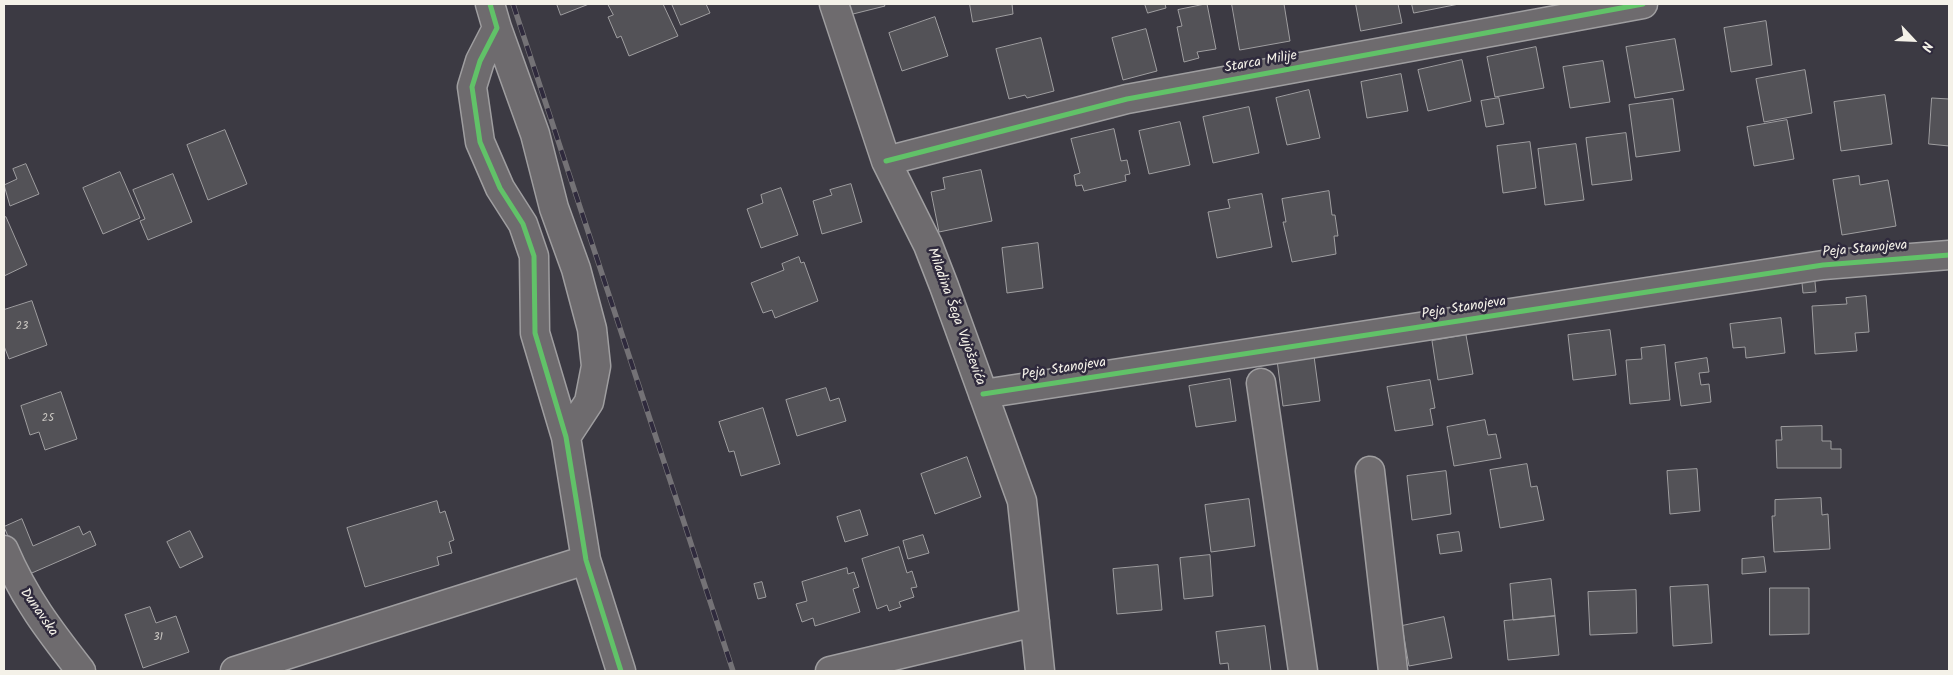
<!DOCTYPE html>
<html>
<head>
<meta charset="utf-8">
<style>
  body { margin:0 }
  #map { position:relative; width:1953px; height:675px; overflow:hidden; background:#3c3a43; font-family:Kalam,sans-serif }
  canvas { display:block }
  .frame { position:absolute; inset:0; border:5px solid #f4f1e8; pointer-events:none }
  .north { position:absolute; left:1888px; top:15px; width:50px; height:50px; -webkit-text-stroke:4px #2f2a3d; paint-order:stroke; rotate:115deg; font-size:14px; font-weight:700; line-height:20px; text-align:center; color:#f4f1e8 }
  .north::after { content:''; display:block; margin:auto; width:18px; height:22px; background:#f4f1e8; clip-path:polygon(50% 0,100% 100%,50% 72%,0 100%) }
</style>
</head>
<body>
<div id="map">
<canvas width="1953" height="675"></canvas>
<div class="frame"></div>
<div class="north">N</div>
</div>
<script>
const ctx = document.querySelector('canvas').getContext('2d');
ctx.lineJoin = 'round';
function fill(path, color) { ctx.fillStyle = color; ctx.fill(path, 'evenodd'); }
function strokePath(path, color, width, dash) { ctx.strokeStyle = color; ctx.lineWidth = width; ctx.lineCap = dash ? 'butt' : 'round'; ctx.setLineDash(dash || []); ctx.stroke(path); }
function drawText(font, color, halo, rows, align = 'center') {
  ctx.font = font + ' Kalam,sans-serif'; ctx.lineWidth = 5; ctx.setLineDash([]); ctx.textBaseline = 'middle'; ctx.strokeStyle = halo; ctx.fillStyle = color; for (const [text, x, y, turn = 0] of rows) {
    ctx.save(); ctx.translate(x, y); ctx.rotate((+turn || 0) * Math.PI / 180); ctx.textAlign = isNaN(turn) ? turn : align; if (halo) ctx.strokeText(text, 0, 0); ctx.fillText(text, 0, 0); ctx.restore();
  }
}
const building = new Path2D(`
  M557,4H589L561,15Z
  M608,4H663L678,36L629,56L621,36L617,38L608,17L613,15Z
  M672,4H706L710,13L681,25Z
  M846,4H884L885,6L849,15Z
  M970,4H1012L1013,14L973,22Z
  M1145,4H1165L1166,8L1148,13Z
  M1207,4L1216,49L1197,52L1199,58L1184,62L1177,27L1182,26L1178,10Z
  M1232,4H1284L1290,41L1240,50Z
  M1356,4H1398L1402,23L1361,31Z
  M1412,4H1459L1414,13Z
  M935,17L948,56L902,71L889,33Z
  M1766,21L1772,65L1731,72L1724,28Z
  M1146,29L1157,71L1123,80L1112,38Z
  M1041,38L1054,91L1027,98L1025,95L1009,99L996,49Z
  M1675,39L1684,90L1635,98L1626,47Z
  M1536,47L1544,88L1495,97L1487,57Z
  M1462,60L1471,101L1428,111L1418,70Z
  M1603,61L1610,102L1570,108L1563,67Z
  M1805,70L1812,113L1764,122L1756,79Z
  M1401,74L1408,111L1367,118L1361,82Z
  M1309,90L1320,138L1287,145L1276,98Z
  M1885,95L1892,144L1841,151L1834,102Z
  M1499,98L1504,124L1486,127L1481,101Z
  M1932,98L1949,99V146L1929,144Z
  M1673,99L1680,151L1636,157L1629,105Z
  M1249,107L1259,153L1213,163L1203,117Z
  M1787,120L1794,159L1754,166L1747,127Z
  M1180,122L1190,165L1149,174L1139,131Z
  M1114,129L1121,161L1127,160L1130,174L1125,175L1126,181L1084,191L1082,185L1076,186L1074,175L1080,173L1071,139Z
  M225,130L247,184L208,200L187,145Z
  M1626,133L1632,180L1592,185L1586,138Z
  M1530,142L1536,188L1503,193L1497,146Z
  M1576,144L1584,200L1545,205L1538,149Z
  M26,164L39,194L10,206L4,185L17,179L13,169Z
  M981,170L992,221L939,232L931,192L945,189L943,178Z
  M120,172L140,218L103,234L83,188Z
  M173,174L192,222L148,240L140,221L145,219L133,190Z
  M1859,176L1860,185L1888,180L1896,226L1842,235L1833,180Z
  M851,184L862,222L822,234L813,201L832,195L830,190Z
  M781,188L798,235L761,248L747,209L763,203L761,195Z
  M1329,191L1332,215H1335L1338,236H1334L1336,254L1292,262L1283,222H1286L1282,199Z
  M1262,194L1272,247L1217,258L1208,212L1230,208L1228,200Z
  M6,217L27,265L4,276V218Z
  M1038,243L1043,288L1007,293L1002,248Z
  M799,257L801,263L804,262L818,301L775,318L772,310L763,313L751,283L784,270L782,264Z
  M1814,272L1816,292L1803,293L1801,273Z
  M1866,296L1869,332L1855,333L1857,351L1815,354L1812,306L1847,304L1846,298Z
  M32,301L47,345L9,359L4,346V310Z
  M1781,318L1785,353L1746,358L1745,347L1733,348L1730,324Z
  M1610,330L1616,375L1573,380L1568,335Z
  M1466,335L1473,374L1438,380L1432,341Z
  M1665,345L1670,400L1630,404L1626,360L1642,359L1641,348Z
  M1314,356L1320,401L1283,406L1277,360Z
  M1707,358L1709,372L1699,373L1701,385L1709,384L1711,402L1681,406L1675,363Z
  M1230,379L1236,421L1196,427L1189,386Z
  M1430,380L1435,408L1430,409L1433,425L1395,431L1387,387Z
  M826,388L830,401L839,398L846,421L797,436L786,400Z
  M61,392L77,439L45,450L39,432L30,435L21,406Z
  M763,408L780,464L741,476L734,451L729,452L719,422Z
  M1485,420L1488,435L1496,434L1501,458L1454,466L1447,427Z
  M1822,426V441H1831V449H1841V468H1777L1776,440H1782L1781,427Z
  M967,457L981,497L935,514L921,474Z
  M1527,464L1531,487L1537,486L1544,520L1500,528L1490,470Z
  M1697,469L1700,511L1670,514L1667,471Z
  M1446,471L1451,514L1412,520L1407,476Z
  M1821,498L1822,515L1828,514L1830,549L1774,552L1772,516H1775V500Z
  M1249,499L1255,546L1211,552L1205,505Z
  M437,501L440,513L445,511L454,540L449,542L452,553L437,557L439,565L365,587L347,528Z
  M860,510L868,535L845,542L837,517Z
  M22,519L33,546L79,526L83,535L90,531L96,545L25,576L4,527Z
  M190,531L203,557L180,568L167,542Z
  M1459,532L1462,551L1440,554L1437,535Z
  M923,535L929,553L908,559L903,541Z
  M899,547L907,573L912,571L917,587L911,588L914,597L899,602L901,607L889,611L887,605L877,609L862,559Z
  M1210,555L1213,596L1184,599L1180,558Z
  M1764,557L1766,572L1742,574V559Z
  M1158,565L1162,610L1117,614L1113,569Z
  M847,568L848,574L854,572L859,587L853,589L860,612L815,626L813,618L802,622L796,604L807,601L802,582Z
  M1551,579L1555,616L1513,620L1510,584Z
  M762,582L766,597L758,599L754,584Z
  M1708,585L1712,643L1673,646L1670,587Z
  M1770,588H1809V634L1770,635Z
  M1636,590L1637,633L1590,635L1588,592Z
  M150,607L156,623L176,616L189,652L143,668L125,615Z
  M1555,616L1559,655L1508,660L1504,621Z
  M1444,617L1452,658L1409,666L1402,626Z
  M1265,626L1271,671H1229L1228,663L1220,664L1216,632Z`);
fill(building, '#535257');
strokePath(building, '#9f9ea0', 1);
const minor = new Path2D(`
  M490,4L497,28L480,61L472,87L480,142L500,188L523,224L534,256L535,333L566,437L586,560L621,671
  M834,4L886,161L928,245L944,286L1022,501L1040,671
  M497,28L535,134L554,208L576,269L592,329L596,366L589,402L566,437
  M886,161L1127,99L1643,4
  M1261,383L1303,671
  M983,394L1823,265L1949,255
  M1370,471L1393,671
  M4,550C25,599 49,630 81,671
  M235,671L586,560
  M830,671L1035,622`);
strokePath(minor, '#9f9ea0', 31);
strokePath(minor, '#6e6b6e', 28);
const rail = new Path2D(`
  M513,4L733,671`);
strokePath(rail, '#747276', 5.5);
strokePath(rail, '#2f2a3d', 4, [11]);
strokePath(new Path2D(`
  M490,4L497,28L480,61L472,87L480,142L500,188L523,224L534,256L535,333L566,437L586,560L621,671
  M886,161L1127,99L1643,4
  M983,394L1823,265L1949,255`), '#61c268', 5);
drawText('11px', '#ccc9c4', null, [
  ["23",22,327],
  ["25",48,419],
  ["31",158,638]
]);
drawText('14px', '#f4f1e8', '#2f2a3d', [
  ["Starca Milije",1261,63,-10],
  ["Peja Stanojeva",1865,250,-5],
  ["Peja Stanojeva",1464,309,-9],
  ["Miladina Šega Vujoševića",955,317,70],
  ["Peja Stanojeva",1064,370,-9],
  ["Dunavska",38,613,55]
]);
</script>
</body>
</html>
